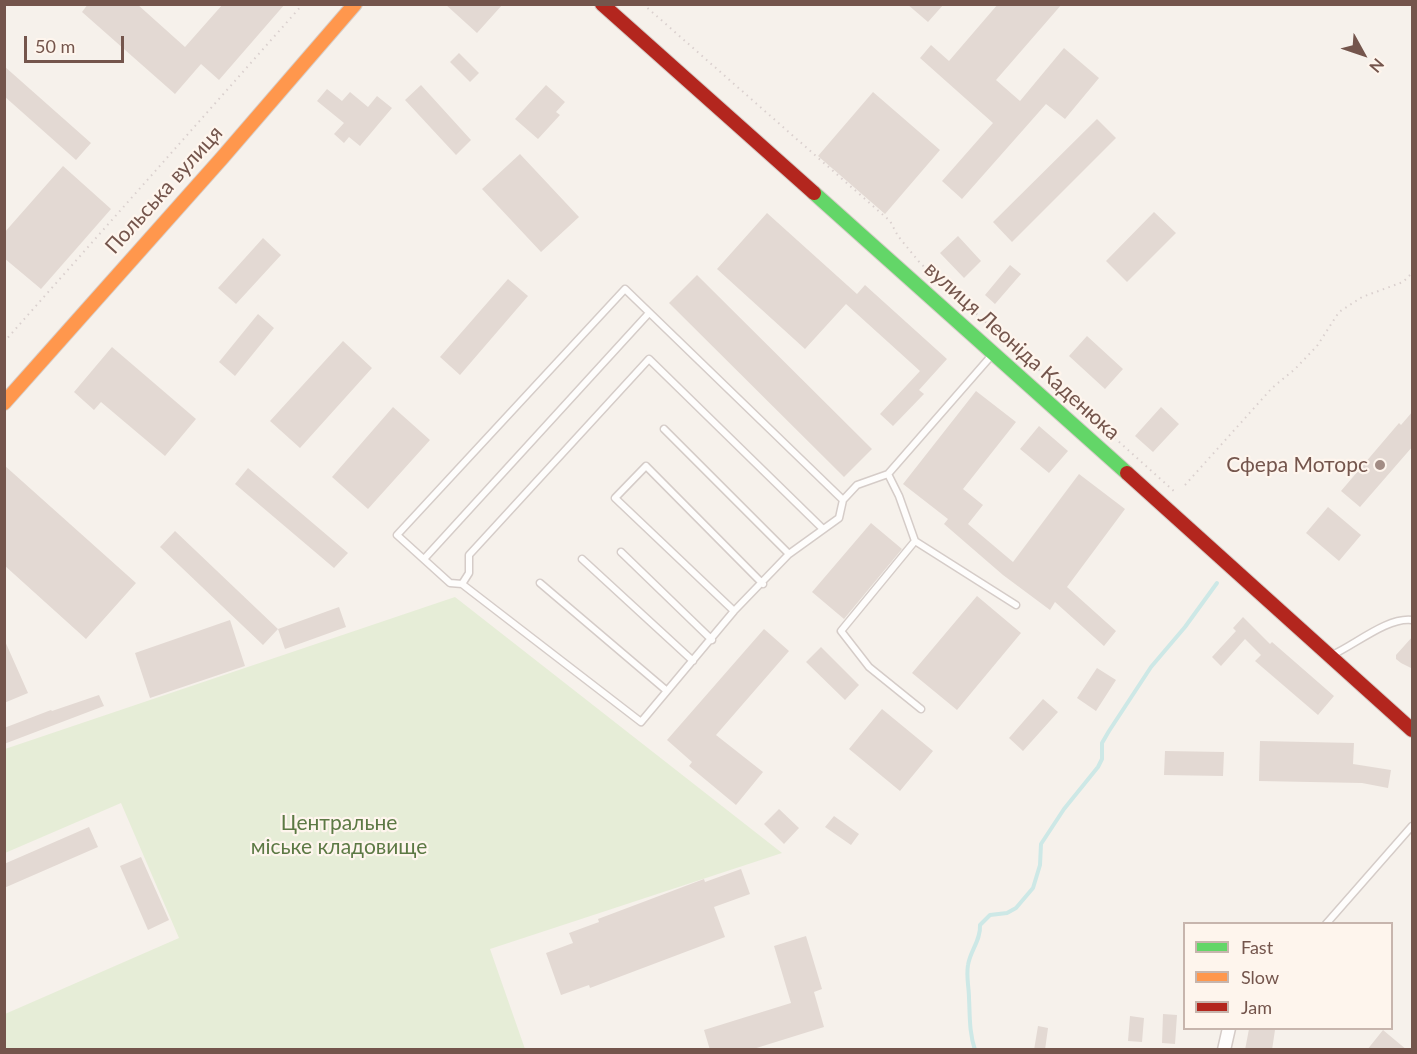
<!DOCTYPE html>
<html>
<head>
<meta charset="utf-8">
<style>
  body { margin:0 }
  #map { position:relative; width:1417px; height:1054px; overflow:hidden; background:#f6f1eb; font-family:Lato,sans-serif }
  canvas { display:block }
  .frame { position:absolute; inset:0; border:6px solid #74554c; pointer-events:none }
  .legend { position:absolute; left:1183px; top:922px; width:210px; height:108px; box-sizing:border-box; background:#fef5ed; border:2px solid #c7b5ad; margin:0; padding:8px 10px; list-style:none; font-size:18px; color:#74554c }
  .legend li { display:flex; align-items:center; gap:12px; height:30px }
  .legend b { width:30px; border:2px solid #c7b5ad }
  .north { position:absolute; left:1333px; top:24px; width:60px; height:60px; -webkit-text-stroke:4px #fef5ed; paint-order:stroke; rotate:130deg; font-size:16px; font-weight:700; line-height:24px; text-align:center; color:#74554c }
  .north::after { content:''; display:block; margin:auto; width:21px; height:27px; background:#74554c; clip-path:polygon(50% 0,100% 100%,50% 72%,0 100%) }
  .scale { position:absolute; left:24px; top:36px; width:100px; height:27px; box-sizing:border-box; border:3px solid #74554c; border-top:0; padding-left:8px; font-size:18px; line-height:21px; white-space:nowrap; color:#74554c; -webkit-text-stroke:4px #fef5ed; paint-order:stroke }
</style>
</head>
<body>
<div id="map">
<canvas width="1417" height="1054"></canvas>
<div class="frame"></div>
<ul class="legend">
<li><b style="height:8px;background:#63d668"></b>Fast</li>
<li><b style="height:8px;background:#ff974d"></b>Slow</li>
<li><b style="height:8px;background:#b3261e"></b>Jam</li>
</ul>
<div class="north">N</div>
<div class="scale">50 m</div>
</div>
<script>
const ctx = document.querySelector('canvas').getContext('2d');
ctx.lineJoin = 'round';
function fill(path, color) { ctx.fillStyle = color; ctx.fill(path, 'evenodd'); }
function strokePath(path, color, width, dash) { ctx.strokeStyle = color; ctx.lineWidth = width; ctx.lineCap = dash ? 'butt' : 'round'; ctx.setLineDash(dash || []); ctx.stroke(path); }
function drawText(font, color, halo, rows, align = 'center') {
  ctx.font = font + ' Lato,sans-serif'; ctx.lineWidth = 4.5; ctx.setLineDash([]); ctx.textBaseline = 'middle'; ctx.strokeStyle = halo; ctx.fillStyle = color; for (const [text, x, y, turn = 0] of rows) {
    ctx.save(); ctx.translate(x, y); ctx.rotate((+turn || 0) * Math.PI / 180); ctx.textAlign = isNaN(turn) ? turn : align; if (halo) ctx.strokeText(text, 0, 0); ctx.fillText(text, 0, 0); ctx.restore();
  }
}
fill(new Path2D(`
  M455,597L782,853L490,949L525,1049H5V1014L179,938L121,803L5,853V749Z`), '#e6edd7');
strokePath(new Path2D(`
  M975,1050C969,1032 970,1016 969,998C969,987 966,977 968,965C970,951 981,940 980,925L990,915L1007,913L1016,908L1033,888L1040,865L1041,844L1064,809L1098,767L1102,759V743L1109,731L1151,667L1185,627L1217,583`), '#cde8e6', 4);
fill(new Path2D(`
  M88,4H137L185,47L223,4H285L219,80L201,64L175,94L82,12Z
  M445,4H503L477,33Z
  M907,4H944L928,22Z
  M998,4H1062L996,80L1020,101L1064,48L1099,78L1065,119L1046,104L962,199L942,181L993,123L920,58L931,45L949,61Z
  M459,53L479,73L470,82L450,62Z
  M4,66L91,143L76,160L4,96Z
  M421,85L471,140L456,155L405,100Z
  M546,85L565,102L556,112L560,115L538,139L515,119Z
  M327,89L342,101L350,92L368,107L377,96L392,108L360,146L349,137L344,143L334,134L344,123L317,101Z
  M873,92L940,150L885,214L818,156Z
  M1097,119L1116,138L1012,242L993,222Z
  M520,154L579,217L541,252L482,189Z
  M63,166L111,209L41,289L4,258V233Z
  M1154,212L1176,233L1127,282L1106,261Z
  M767,213L857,294L865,285L947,359L919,390L924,394L893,426L880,414L920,371L846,304L805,349L717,269Z
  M958,236L981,261L964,278L940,253Z
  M263,238L281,255L236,304L218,288Z
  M1010,265L1021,274L995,304L985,295Z
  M697,275L872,449L844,477L669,303Z
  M508,279L528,296L460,375L440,357Z
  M258,314L274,328L235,376L219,362Z
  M1087,336L1123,369L1105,389L1069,356Z
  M343,341L372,368L300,448L270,421Z
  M112,347L196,419L165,456L101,402L94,410L74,392Z
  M976,391L1016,422L963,489L983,505L968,524L1013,562L1079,474L1125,509L1067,587L1116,631L1104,646L1055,602L1050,610L1003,575L944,524L948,519L903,484Z
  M393,407L430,440L368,509L332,477Z
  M1161,407L1179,424L1153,452L1135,436Z
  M1413,411V446L1360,507L1341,491L1399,423L1401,425Z
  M1039,426L1068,451L1049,473L1020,449Z
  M4,465L136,583L86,639L4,565Z
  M248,468L348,553L334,568L235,484Z
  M1328,507L1361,535L1339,561L1306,533Z
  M871,523L902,549L844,619L812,592Z
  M175,531L278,629L263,645L160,547Z
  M977,596L1021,633L957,710L912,673Z
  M339,607L346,627L285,649L278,629Z
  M1243,617L1270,644L1272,642L1334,696L1318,715L1255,661L1261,655L1245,639L1221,666L1212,657L1236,631L1233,628Z
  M230,620L245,666L150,698L135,653Z
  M764,629L789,651L716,735L763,772L736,805L689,766L692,762L667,740Z
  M1413,636V669L1401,663L1396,659V655Z
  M4,639L28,693L4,703Z
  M821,647L859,685L845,700L806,662Z
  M1097,668L1116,680L1096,711L1077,698Z
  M99,695L104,706L4,744V728L51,710L52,711Z
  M1043,699L1058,712L1023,751L1009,738Z
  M882,709L933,751L900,791L849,749Z
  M1260,741L1354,743L1353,764L1391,770L1388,788L1362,783L1259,781Z
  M1165,751L1224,752L1223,776L1164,775Z
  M779,809L799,828L784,844L764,824Z
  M834,816L859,834L851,845L825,827Z
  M89,827L98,847L4,888V864Z
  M141,857L169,920L148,930L120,866Z
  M741,869L750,894L714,907L725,937L590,988L589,985L561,995L546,953L573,943L569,933L599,922L598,919L704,879L705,882Z
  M806,936L822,989L814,992L824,1027L750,1050H710L704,1030L791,1003L774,946Z
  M1163,1014L1177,1015L1175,1044L1162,1043Z
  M1130,1016L1144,1018L1142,1042L1128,1041Z
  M1038,1026L1048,1028L1045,1050H1034Z
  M1249,1029L1275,1030L1272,1050H1245Z
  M1383,1030L1407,1050H1367Z`), '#e3d9d3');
const lane = new Path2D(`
  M664,429L789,554
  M888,474L899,496L915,541L1016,605
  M843,500L625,289L397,535L450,583L462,584L641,722L734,611L789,554L839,518L843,500L857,485L888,474L992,355
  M915,541L841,631L869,667L921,709
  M621,552L712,640
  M424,559L649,313
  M582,559L693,661
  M540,583L667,691
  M462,584L469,573V555L649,359L823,529
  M734,611L615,498L646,466L763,584
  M1332,655C1355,645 1387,617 1412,620
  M1326,924L1412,826`);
const street = new Path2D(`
  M1224,1050L1229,1028`);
const fast = new Path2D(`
  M814,193L1127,473`);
const slow = new Path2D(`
  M4,403L222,158L355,4`);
const jam = new Path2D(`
  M602,4L814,193
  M1127,473L1412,730`);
strokePath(lane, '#d5ccc8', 9);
strokePath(street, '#d5ccc8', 15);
strokePath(fast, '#d6cdc8', 16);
strokePath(slow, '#d6cdc8', 16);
strokePath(jam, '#d6cdc8', 16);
strokePath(new Path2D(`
  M643,4L890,221L898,236L920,263L1176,493
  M4,342L303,4
  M1185,485L1272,388L1295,369L1317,346L1339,312L1362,297L1403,282L1412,273`), '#dad0ce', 2, [1.5, 4.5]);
strokePath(lane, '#fefdfc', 6);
strokePath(street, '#fefdfc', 12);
strokePath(fast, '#63d668', 14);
strokePath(slow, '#ff974d', 14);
strokePath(jam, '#b3261e', 14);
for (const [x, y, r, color] of [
  [1380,465,6,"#a28c84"]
]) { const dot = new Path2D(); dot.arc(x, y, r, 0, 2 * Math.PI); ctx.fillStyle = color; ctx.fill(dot); strokePath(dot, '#fef5ed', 2); }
drawText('21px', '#74554c', '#fef5ed', [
  ["Польська вулиця",164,190,-48],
  ["вулиця Леоніда Каденюка",1022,351,42]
]);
drawText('21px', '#74554c', '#fef5ed', [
  ["Сфера Моторс",1368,465]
], 'right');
drawText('21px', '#5c7944', '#fef5ed', [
  ["Центральне",339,823],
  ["міське кладовище",339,847]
]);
</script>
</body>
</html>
